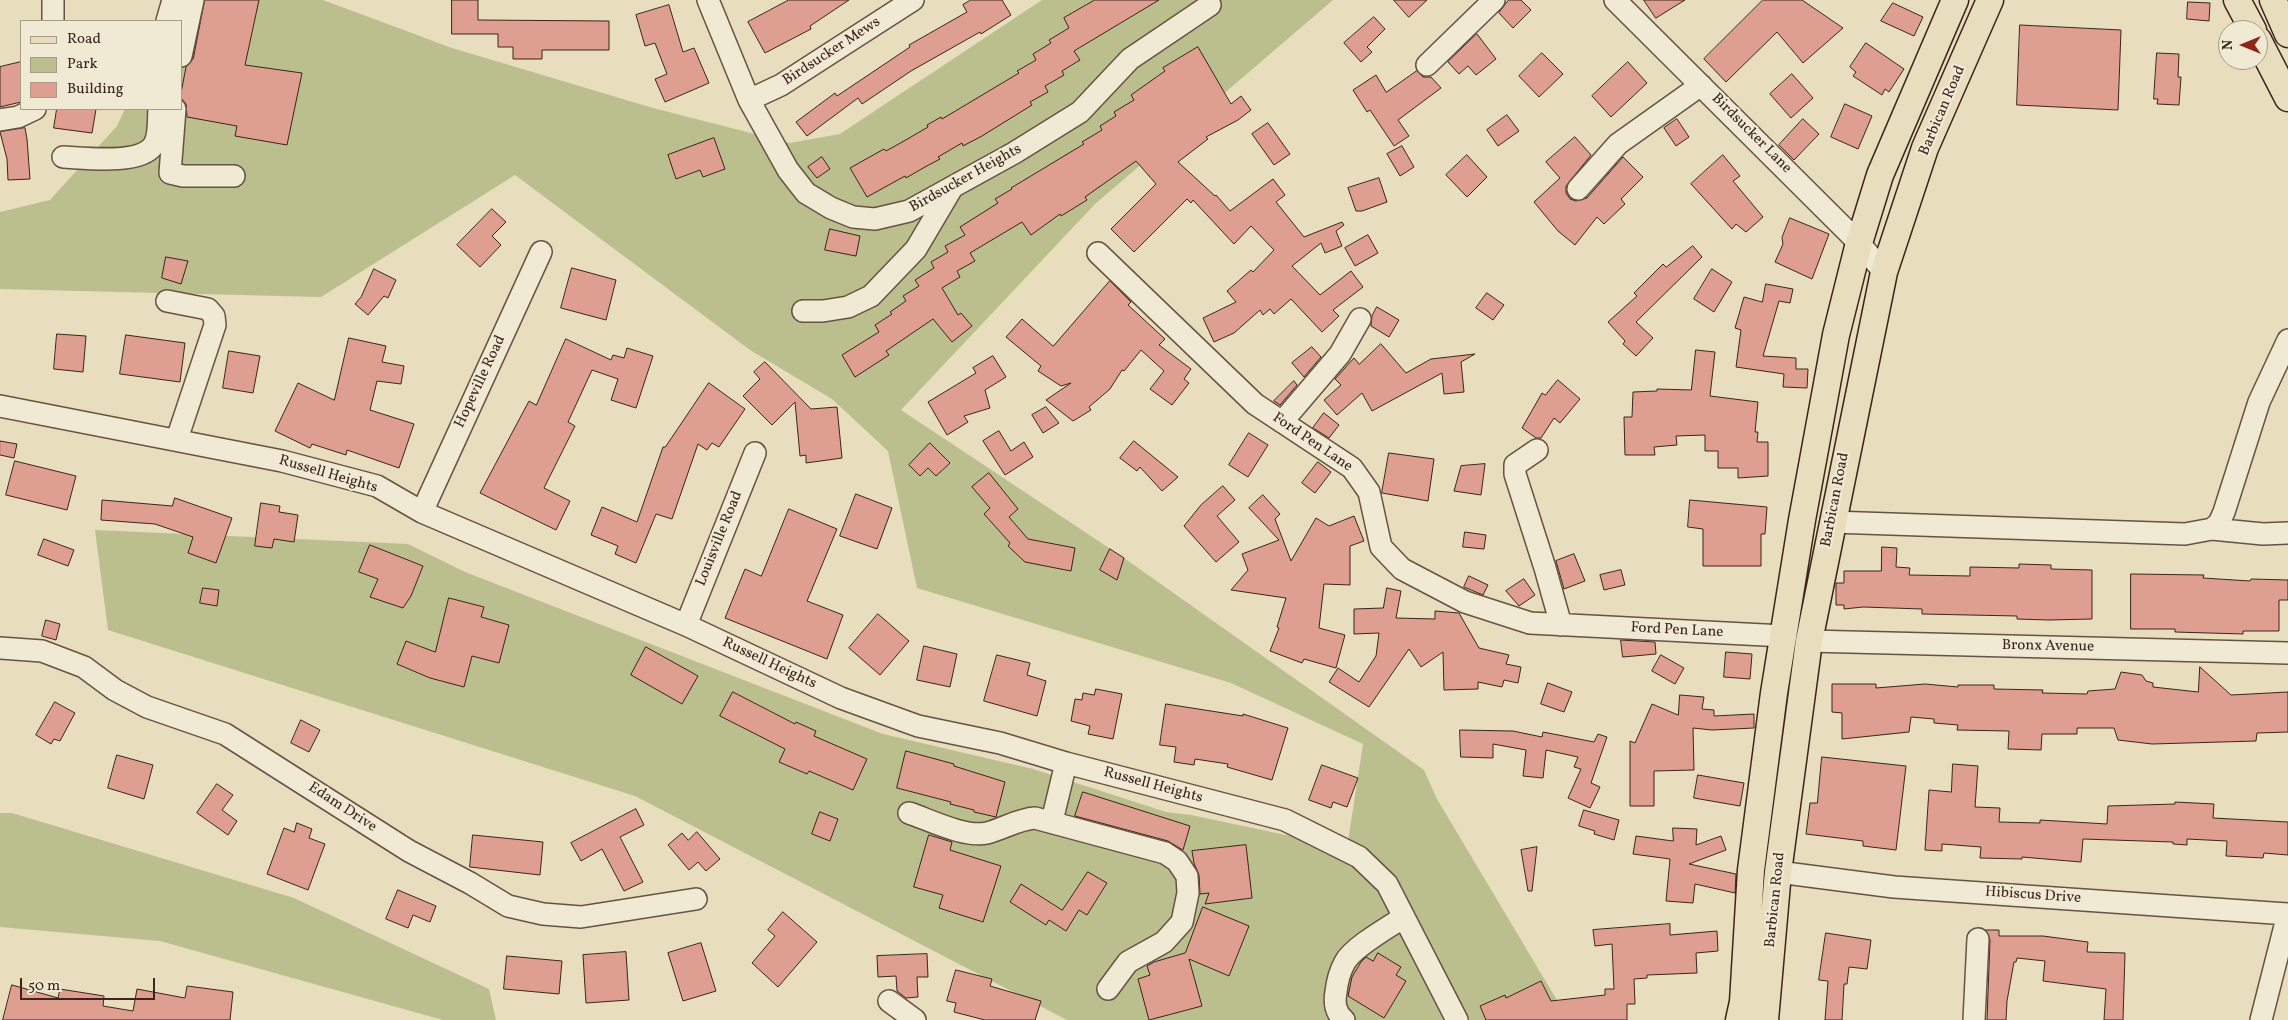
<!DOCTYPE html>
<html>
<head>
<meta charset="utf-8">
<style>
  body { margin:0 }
  #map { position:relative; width:2288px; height:1020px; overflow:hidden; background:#e8ddbd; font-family:Vollkorn,serif }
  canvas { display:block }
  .legend { position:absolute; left:20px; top:20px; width:162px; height:90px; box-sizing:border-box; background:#f0e9d4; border:1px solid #a89b8a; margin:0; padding:6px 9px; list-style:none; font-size:15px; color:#3c251c }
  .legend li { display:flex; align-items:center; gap:10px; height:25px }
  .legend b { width:25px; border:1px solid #a89b8a }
  .north { position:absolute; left:2218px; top:20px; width:50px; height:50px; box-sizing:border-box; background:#f0e9d4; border:1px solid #a89b8a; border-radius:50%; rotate:270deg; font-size:14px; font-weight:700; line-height:20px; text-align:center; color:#3c251c }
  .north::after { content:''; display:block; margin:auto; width:18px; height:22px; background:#8f2418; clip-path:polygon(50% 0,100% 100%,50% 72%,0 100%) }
  .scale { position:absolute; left:20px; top:978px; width:135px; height:22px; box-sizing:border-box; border:2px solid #3c251c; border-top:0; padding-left:6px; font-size:15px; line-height:18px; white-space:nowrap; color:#3c251c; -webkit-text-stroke:4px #f0e9d4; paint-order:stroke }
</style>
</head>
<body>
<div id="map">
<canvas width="2288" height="1020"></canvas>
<ul class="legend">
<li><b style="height:6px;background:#e8ddbd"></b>Road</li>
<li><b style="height:14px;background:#bbbf8d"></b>Park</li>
<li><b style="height:14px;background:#de9e90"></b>Building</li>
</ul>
<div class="north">N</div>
<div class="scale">50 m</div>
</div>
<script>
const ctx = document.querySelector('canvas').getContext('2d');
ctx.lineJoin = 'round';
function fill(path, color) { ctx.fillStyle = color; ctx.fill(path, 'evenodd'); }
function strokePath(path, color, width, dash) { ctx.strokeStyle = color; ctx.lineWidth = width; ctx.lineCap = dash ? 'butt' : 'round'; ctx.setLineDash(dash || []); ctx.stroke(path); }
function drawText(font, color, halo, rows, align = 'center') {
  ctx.font = font + ' Vollkorn,serif'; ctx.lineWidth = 4.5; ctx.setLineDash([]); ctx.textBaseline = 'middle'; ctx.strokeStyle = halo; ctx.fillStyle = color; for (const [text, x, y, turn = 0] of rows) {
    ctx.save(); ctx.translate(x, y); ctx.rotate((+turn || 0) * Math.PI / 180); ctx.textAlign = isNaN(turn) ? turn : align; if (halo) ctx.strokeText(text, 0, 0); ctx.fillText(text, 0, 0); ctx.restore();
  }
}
fill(new Path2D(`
  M176,0H323L452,48L653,108L790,143L840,134L1042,0H1333L1095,204L901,410L1124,558L1424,770L1437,799L1564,1012L1567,1020H1067L635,796L108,630L95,530L408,544L465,572L883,734L1033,769L1166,812L1191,815L1347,848L1363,744L1231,683L917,588L888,451L832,399L750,350L515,175L321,297L0,289V212L50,200L117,126L125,109H181V21Z
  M0,813H12L294,898L489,989L496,1020H443L160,941L0,927Z`), '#bbbf8d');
const building = new Path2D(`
  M205,0H259L245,65L302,73L287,145L235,136L237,126L187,117L186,104L181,98V93L186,67L193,59Z
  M452,0H478V20L609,21V50H542V59H513V47H498V34H452Z
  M789,0H849L810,26L811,29L765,53L748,22Z
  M971,0H1002L1011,15L981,34L980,32L911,71L862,104L858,98L807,136L796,122L835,93L837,96L910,47L909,45L967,12L963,5Z
  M1095,0H1159L1074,51L1080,60L1062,71L1064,75L1045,86L1048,92L1030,102L1032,105L982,136L963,146L962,143L938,157L940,159L925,167L906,178L905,176L867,197L850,168L884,149L886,151L904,141L928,127L927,125L941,117L942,119L1019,73L1017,71L1036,60L1033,54L1051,43L1049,40L1069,28L1064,18Z
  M1394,0H1427L1409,17Z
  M1509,0H1521L1531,10L1513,28L1499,13Z
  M1644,0H1685L1656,18Z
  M1763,0H1802L1843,28L1803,63L1777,32L1726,82L1704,59Z
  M2188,2L2210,3L2209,21L2187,19Z
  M1893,3L1923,17L1914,36L1881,21Z
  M669,5L683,52L694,48L709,83L665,102L655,79L667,74L655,43L645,46L636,15Z
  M1374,17L1385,29L1367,47L1372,52L1361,62L1344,43Z
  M2020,25L2121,30L2118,110L2017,105Z
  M1477,34L1496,59L1476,75L1468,66L1459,74L1448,62Z
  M1866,43L1904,69L1889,92L1885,89L1882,95L1853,76L1856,72L1850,67Z
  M1198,47L1231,104L1241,96L1251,110L1238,120L1206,137L1208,139L1178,162L1215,196L1216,195L1230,211L1273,179L1285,195L1276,202L1304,237L1342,222L1344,225L1336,231L1342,246L1325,253L1321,243L1292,266L1320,295L1351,271L1363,287L1333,310L1339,316L1322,332L1291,299L1274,314L1270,309L1263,315L1260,310L1234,333L1214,342L1203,318L1236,302L1227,291L1251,270L1253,272L1274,250L1251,226L1234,244L1193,200L1191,203L1187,199L1134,252L1111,229L1156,184L1136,161L1085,197L1087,200L1061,216L1060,214L1031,235L1022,222L970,253L975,261L957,271L960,277L942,288L958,315L961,313L972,326L952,342L933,319L886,351L889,355L855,377L842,355L879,332L875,325L892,314L890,312L906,301L903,296L919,286L915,280L934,268L931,262L948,252L945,246L965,235L960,227L998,203L995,199L1012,189L1011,188L1084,144L1082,142L1102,130L1100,126L1116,116L1114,112L1134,100L1131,95L1165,71L1163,68Z
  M1542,53L1563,74L1539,97L1519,76Z
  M2157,53L2179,54L2178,77H2181L2179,105L2157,104L2158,99H2154Z
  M21,62V102L0,107V67Z
  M1628,62L1647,83L1611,117L1592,96Z
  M1417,71L1423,77H1431L1441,88L1398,120L1409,136L1394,146L1370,110L1367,112L1353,90L1376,75L1386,92Z
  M1792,74L1813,98L1791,118L1770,94Z
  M1845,104L1872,116L1858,149L1831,137Z
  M57,109H96L92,133L54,128Z
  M1507,115L1519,131L1498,146L1487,130Z
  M1677,119L1689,137L1676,146L1664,128Z
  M1803,119L1819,134L1794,160L1779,145Z
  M1268,123L1290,154L1274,165L1252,134Z
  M25,128L27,139L30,179L8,180L7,159L0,132Z
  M1575,137L1591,155L1566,186V193L1570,199L1576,201L1587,198L1623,157L1643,177L1621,199L1625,204L1604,224L1597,217L1575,245L1558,231L1534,202L1560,178L1546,162Z
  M714,138L725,169L703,177L700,170L676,179L668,155Z
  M1402,146L1414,167L1400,176L1387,154Z
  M1467,155L1487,177L1467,197L1446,175Z
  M1723,155L1740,176L1733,181L1763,217L1746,232L1736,224L1732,229L1691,184Z
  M822,157L830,169L817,178L808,167Z
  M1379,178L1387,202L1362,211H1356L1348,188Z
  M492,209L506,222L492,236L501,245L480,267L457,245Z
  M1790,218L1829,234L1812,279L1775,262L1783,244L1782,238Z
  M830,229L860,236L856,256L825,250Z
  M1368,235L1378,253L1355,266L1345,248Z
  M1693,246L1702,257L1636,322L1653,338L1636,356L1623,344L1625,341L1608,322L1637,296L1634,293L1663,264L1666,267Z
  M166,257L188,261L181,284L162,278Z
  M572,268L616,280L606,320L561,308Z
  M374,269L396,280L388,298L384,296L368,315L355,304L361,297Z
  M1712,269L1732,282L1714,312L1694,299Z
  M1110,281L1131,302L1128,305L1165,339L1159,345L1191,369L1184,379L1189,383L1172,405L1150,389L1164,371L1141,350L1124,371L1122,370L1110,389L1089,407L1091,410L1073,421L1046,400L1071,383L1061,386L1038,371L1041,366L1006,337L1022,319L1053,346Z
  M1766,284L1793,289L1790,303L1779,301L1763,356L1796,358V369H1808L1807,388L1783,387L1784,374L1736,367L1741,330L1735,328L1744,297L1762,302Z
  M1487,293L1504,305L1493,320L1476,308Z
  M1377,307L1399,320L1389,337L1371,326L1372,316Z
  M57,334L86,336L83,372L54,369Z
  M126,335L185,343L180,382L120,374Z
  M349,338L386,346L382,362L404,366L401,384L377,381L370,410L414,424L399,468L347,450L346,455L312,444L310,448L275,431L298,383L334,400Z
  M566,339L611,360L613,355L624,358L627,348L653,356L636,408L611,400L618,379L592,370L568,422L575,426L544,488L570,501L556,530L480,493L529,401L536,405Z
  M1381,344L1406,373L1431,359L1475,354L1461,362L1464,392L1444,394L1442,373L1372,411L1362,393L1337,415L1324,400L1341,385L1335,379L1354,358L1359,364Z
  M1312,347L1321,357L1304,377L1292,363Z
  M1696,350L1715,352L1710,396L1758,402L1755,432H1758L1757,442H1768V476L1738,478V468H1718V451H1705V435L1676,436L1677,445L1654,447L1655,455H1625L1624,417H1632L1633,392L1657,391V389L1691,390Z
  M229,351L260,356L253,393L223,388Z
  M993,356L1006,377L985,390L990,408L964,416L968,422L947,435L928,402L976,373L973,368Z
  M765,362L811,409L837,407L842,458L806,463V455L800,456L795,402L772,425L743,396L760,379L754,372Z
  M1558,380L1580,399L1560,423L1554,418L1541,438H1536L1522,428L1542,393L1545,395Z
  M1294,381L1297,385L1280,405L1274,401Z
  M709,383L745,409L719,447L712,443L707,450L698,444L672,519L656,514L636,563L615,554L618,546L591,535L602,507L637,522L663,447H665Z
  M1046,407L1059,423L1043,433L1032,415Z
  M1324,413L1339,425L1329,438L1313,428Z
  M999,431L1011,451L1024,442L1033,457L1005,475L983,441Z
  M1249,433L1268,445L1248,477L1229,465Z
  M0,441L17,444L14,458L0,455Z
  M1134,441L1178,477L1162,491L1140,467L1137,471L1120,458Z
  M930,443L950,463L936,476L928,468L920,476L909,465Z
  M1389,453L1434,459L1428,501L1382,493Z
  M15,461L76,476L67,510L6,495Z
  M1318,462L1331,472L1315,493L1302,483Z
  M1485,464L1481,495L1454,491L1461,466Z
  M989,473L1018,509L1009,517L1028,539L1075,548L1071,571L1025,562L1008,546L1010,543L984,514L990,508L972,487Z
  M1223,486L1235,500L1217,516L1239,542L1216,562L1184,526L1201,505Z
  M856,494L892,508L877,549L840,536Z
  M1263,495L1280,514L1275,519L1291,561L1316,518L1329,526L1354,516L1364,541L1350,546V585L1324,584L1319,628L1345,635L1336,668L1304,659L1302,663L1270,651L1279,628L1277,627L1286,598L1231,590L1248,570L1242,554L1279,540L1249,508Z
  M175,498L232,518L216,563L188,553L193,537L155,524L101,520L102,500L172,506Z
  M1690,500L1767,507L1765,534H1761V566H1703V529L1688,527Z
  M261,503L280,506L279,512L298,515L294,542L274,539L272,548L255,546Z
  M789,509L837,529L807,601L843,615L827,659L725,618L745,569L761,576Z
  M1465,532L1486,535L1484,549L1463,547Z
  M44,539L74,550L68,566L38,555Z
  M370,545L423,566L411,596L403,608L370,597L378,579L359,572Z
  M1882,547L1897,548L1896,567L1910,568L1909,575L1970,576V567L2019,568V564L2051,565V569L2092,570V619L2049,620L2017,619V616L1922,614V609L1863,607L1844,609V605H1836V583H1844V571H1881Z
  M1110,549L1124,558L1117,580L1100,570Z
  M1574,554L1585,581L1564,589L1556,561Z
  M1621,570L1625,585L1604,590L1600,575Z
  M2131,574L2204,575L2203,578L2250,581L2251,579L2288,580V600H2279V631H2243V634L2175,632V629H2131Z
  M1469,576L1488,585L1483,595L1464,587Z
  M1524,579L1535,595L1519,606L1506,591Z
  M203,588L219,590L217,606L200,603Z
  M1387,588L1401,591L1396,618L1435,619V611L1459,613L1479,648L1509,655L1506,664L1521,667L1518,683L1504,680L1502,687L1478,682V689L1444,690L1443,652L1421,667L1409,649L1369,707L1329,682L1338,668L1359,682L1376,656L1379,633L1354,634V609L1383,608Z
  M449,598L484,607L481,617L509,625L499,663L472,656L464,687L430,678L397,664L406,641L435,652Z
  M878,614L909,641L880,675L849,648Z
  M46,620L60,624L56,640L42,636Z
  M1621,640L1655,642L1656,654L1623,657Z
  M924,646L957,654L950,687L917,680Z
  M646,647L698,676L682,704L631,675Z
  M1726,652L1752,654L1750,679L1724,677Z
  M997,655L1030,663L1027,675L1046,681L1037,716L984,701Z
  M1661,655L1684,668L1675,684L1652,671Z
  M2200,667L2231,695L2288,692V732L2257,733L2256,741L2152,744L2118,740L2114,728H2077V734H2042L2041,750L2008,749L2009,731L1957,730L1958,725L1934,723V719L1911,717L1909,732L1842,739V713L1832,712V684H1876V688L1925,684L1958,687V685H1994V689L2043,690L2042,693L2087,694L2088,691L2115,689L2121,672L2142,675L2146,681L2153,683V687L2198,692Z
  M1548,683L1572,692L1564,712L1541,704Z
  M1096,689L1122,694L1113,739L1088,734L1090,726L1071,721L1075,699L1082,700L1083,693L1094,695Z
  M733,692L795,724L796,722L816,731L814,736L867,759L853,790L809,771L807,774L779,762L785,749L720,716Z
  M1680,695L1704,697L1702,709L1714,710V716L1754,714V728L1712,730L1693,728L1694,770L1654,771V806H1630V741L1635,743L1652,704L1678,715Z
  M55,702L75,713L60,741L54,739L51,744L36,735Z
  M1166,704L1243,716V714L1288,728L1272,780L1227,767L1228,764L1195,759L1194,765L1174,762L1176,747L1160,745Z
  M301,720L320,730L309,752L291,743Z
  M1460,730L1513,731L1542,737L1543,732L1594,742L1598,734L1607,737L1591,783L1600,787L1590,808L1568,798L1581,769L1574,767L1578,757L1546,750L1543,778L1523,776L1526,750L1493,744V758L1461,757Z
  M906,751L954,764V766L1005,782L996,817L974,812V810L950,804L951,802L897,788Z
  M117,755L153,765L144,799L108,788Z
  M1822,757L1906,766L1896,850L1863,846V841L1806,834L1810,803H1817Z
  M1953,764L1978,766L1975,807L2000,808L1999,822L2040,823V820L2107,824L2108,806L2175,804V802L2214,804L2213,818L2288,822V855L2264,853L2263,858L2226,856L2227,841L2187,839V845L2173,844V842L2083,839L2081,862L2022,857V859L1980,858L1981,847L1942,844V851L1925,850L1929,790L1951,792Z
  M1322,765L1358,778L1347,807L1333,802L1331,808L1309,800Z
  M1698,775L1744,783L1740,806L1694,798Z
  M217,784L233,795L222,810L237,821L228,835L197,813Z
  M1083,792L1190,826L1183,850L1168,841L1075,816Z
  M636,809L644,825L620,837L643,882L624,891L602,849L581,861L571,843Z
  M1584,810L1619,820L1614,840L1594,834L1595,831L1579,826Z
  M820,812L838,819L830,841L812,834Z
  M297,823L312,829L309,838L325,844L308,890L267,874L284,828L294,832Z
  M1673,828L1697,829L1696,845L1721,836L1726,850L1689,864L1736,874L1735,893L1695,884L1693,903L1666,901L1670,859L1633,854L1636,836L1673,841Z
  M697,832L720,859L706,871L698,862L689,870L668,845L682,833L688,840Z
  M473,835L543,842L540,875L470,867Z
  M929,835L952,842L950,850L1001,866L983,922L939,908L943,895L914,887Z
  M1246,845L1252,898L1205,904L1209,893L1200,894L1199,875L1194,863L1192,851Z
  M1537,847L1532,891H1528L1521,850Z
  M1088,872L1107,883L1087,915L1079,910L1066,931L1049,920L1046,925L1010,902L1021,884L1062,910Z
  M398,890L436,906L430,922L413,915L408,928L386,919Z
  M1203,907L1249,926L1229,976L1189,959L1202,1006L1149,1020L1138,979L1150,975L1147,966L1154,962L1185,953Z
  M783,912L817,942L778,987L752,963L775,936L768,930Z
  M1670,924V935L1717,931L1718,951L1696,953L1697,973L1647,975V978L1634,979L1635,1004H1627V1020H1486L1480,1006L1505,995L1506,998L1541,981L1551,1001L1605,995V989H1614L1612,944L1595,946L1593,930Z
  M1986,930H1999V936H2043L2088,942L2087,952L2125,953L2123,1020H2104L2106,989L2043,981L2045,961L2017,958L2016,962H2014L2007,1001L2006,1020H1987L1990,940Z
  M1826,933L1871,940L1867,969L1849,967L1847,984H1844L1842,1020H1825L1828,981L1819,980Z
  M701,943L716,991L683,1001L668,953Z
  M626,952L629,1000L586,1003L583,955Z
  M1378,953L1401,967L1396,975L1406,981L1384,1018L1348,996L1352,977L1361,962L1366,957L1373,961Z
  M927,954L928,977H917L918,997L906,998L897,991L896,976L878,977L877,956Z
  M507,956L562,961L559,994L504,989Z
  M956,970L992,979L990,986L1041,1001L1035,1020H985L954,1012L956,1003L947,1001Z
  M12,985L58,998L60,989L104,996L103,1006L133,1011L137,989L185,998L187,986L233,992L230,1020H3Z`);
fill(building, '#de9e90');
strokePath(building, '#3c251c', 1);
const minor = new Path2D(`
  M53,0V21
  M708,0L749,100L788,170L806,193L831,208L853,217L875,219L909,211L1014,153L1080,112L1130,59L1210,5
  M1615,0L1859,243L1884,272
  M167,21L173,0
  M181,56L193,0
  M1427,65L1494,0
  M749,100L781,85L913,0
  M175,109L170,173L183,176H234
  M0,120L18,117L35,109
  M63,157C85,158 139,165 153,146C160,137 158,120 159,109
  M1578,189L1618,144L1701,85
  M1098,253L1255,404L1352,468L1369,492L1381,547L1402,569L1465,602L1530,623L1784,636
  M167,301L208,309L214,316L215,325L177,439
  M803,311H823L848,307L871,296L916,249L952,188
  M0,406L282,461L377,486L422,512L686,625L841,698L918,726L1000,743L1066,763L1285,820L1359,857L1387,884L1457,1020
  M1282,422L1340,354L1360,319
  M1537,450L1515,465V474L1545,568L1561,625
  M422,512L541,252
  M1832,522L2185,534L2212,529L2263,534L2288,533
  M2212,529L2219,523L2224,512L2259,402L2288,340
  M686,625L755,453
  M1809,641L2288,653
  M0,648L42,651L84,667L115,690L147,707L225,734L409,851L470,883L508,906L543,914L581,917L696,899
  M909,813C930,820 965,838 987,833C1003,829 1018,819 1035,818L1165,853L1177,861L1187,876L1188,893L1182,922L1164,942L1128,962L1108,989
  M1052,821L1066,763
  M1778,872L1894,887L2288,914
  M889,1001L915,1020
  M1344,1020C1335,1012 1334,1003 1336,992C1337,982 1340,971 1345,962C1353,947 1389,927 1404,917
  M1974,1020L1978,939
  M2261,1020L2288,914`);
const major = new Path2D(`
  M2237,0L2253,30
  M2273,0L2288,34
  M2258,40L2288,98
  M1739,1020L1743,1002L1751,870L1774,693L1802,520L1836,335L1859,243L1880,175L1955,0
  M1765,1020L1778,872L1809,641L1884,272L1925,148L1990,0`);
strokePath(minor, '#675344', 24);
strokePath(major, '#3c251c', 29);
strokePath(minor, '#f0e9d4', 21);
strokePath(major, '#e8ddbd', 26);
drawText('15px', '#3c251c', '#f0e9d4', [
  ["Birdsucker Mews",832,52,-33],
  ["Barbican Road",1943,111,-67],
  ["Birdsucker Lane",1751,134,45],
  ["Birdsucker Heights",966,179,-29],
  ["Hopeville Road",481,382,-65],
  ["Ford Pen Lane",1312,443,34],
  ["Russell Heights",328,475,16],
  ["Barbican Road",1836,500,-79],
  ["Louisville Road",720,539,-68],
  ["Ford Pen Lane",1677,631,3],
  ["Bronx Avenue",2048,647,1],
  ["Russell Heights",769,664,25],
  ["Russell Heights",1153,786,15],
  ["Edam Drive",342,808,33],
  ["Hibiscus Drive",2033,896,4],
  ["Barbican Road",1776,900,-84]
]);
</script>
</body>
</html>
